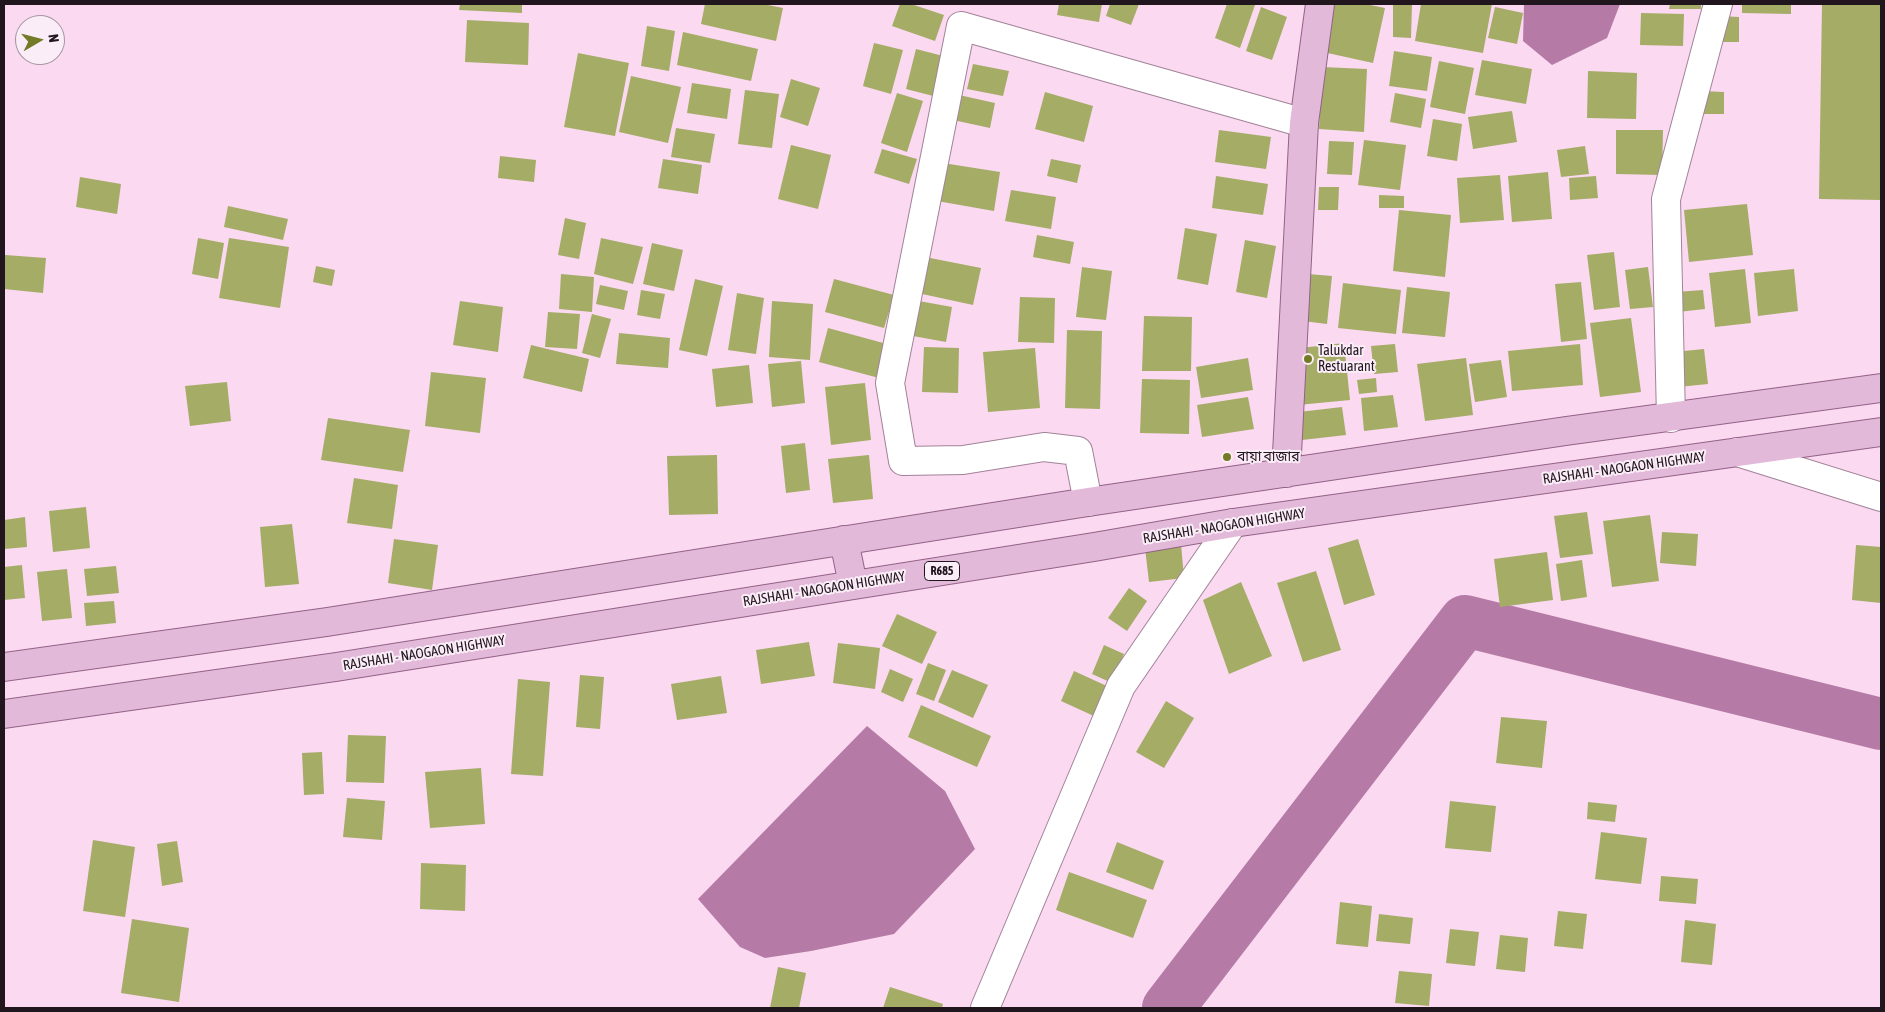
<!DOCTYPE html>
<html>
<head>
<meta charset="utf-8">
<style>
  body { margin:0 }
  #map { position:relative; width:1885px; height:1012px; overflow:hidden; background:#fbd9f1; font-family:"Asap Condensed",sans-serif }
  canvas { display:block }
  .frame { position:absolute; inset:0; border:5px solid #21151e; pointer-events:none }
  .north { position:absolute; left:15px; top:15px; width:50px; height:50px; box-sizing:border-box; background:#fbedf7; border:1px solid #a497a0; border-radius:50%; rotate:82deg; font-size:14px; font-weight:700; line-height:20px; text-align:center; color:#21151e }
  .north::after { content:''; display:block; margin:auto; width:18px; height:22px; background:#747b26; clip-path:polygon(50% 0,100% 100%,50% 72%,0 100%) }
</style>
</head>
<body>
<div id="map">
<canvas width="1885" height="1012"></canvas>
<div class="frame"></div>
<div class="north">N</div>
</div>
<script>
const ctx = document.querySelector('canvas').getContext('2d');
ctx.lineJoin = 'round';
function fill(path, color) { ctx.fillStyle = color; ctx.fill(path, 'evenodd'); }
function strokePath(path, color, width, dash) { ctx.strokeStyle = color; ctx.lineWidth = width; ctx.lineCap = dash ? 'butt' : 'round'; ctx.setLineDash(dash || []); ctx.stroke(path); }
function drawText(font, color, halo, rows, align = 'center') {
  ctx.font = font + ' "Asap Condensed","Noto Sans Bengali",sans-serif'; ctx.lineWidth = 4; ctx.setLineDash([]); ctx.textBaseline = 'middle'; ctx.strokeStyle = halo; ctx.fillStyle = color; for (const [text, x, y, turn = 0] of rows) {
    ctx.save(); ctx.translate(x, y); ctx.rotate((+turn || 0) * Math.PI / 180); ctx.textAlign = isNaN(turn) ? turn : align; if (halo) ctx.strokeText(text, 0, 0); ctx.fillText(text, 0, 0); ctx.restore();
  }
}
fill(new Path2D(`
  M1524,4H1620L1607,38L1552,65L1523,41Z
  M867,726L945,791L975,849L894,934L811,951L765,958L740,947L698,899Z`), '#b57aa6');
strokePath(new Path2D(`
  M1168,1008L1465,621L1881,724`), '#b57aa6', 52);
fill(new Path2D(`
  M460,4H522V13L459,10Z
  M705,4H763L783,8L776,41L701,24Z
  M900,4H911L944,15L935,41L892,26Z
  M1059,4H1102L1099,22L1057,15Z
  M1110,4H1139L1131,25L1106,16Z
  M1227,4L1255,5L1240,48L1215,38Z
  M1333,4H1365L1385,8L1373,63L1323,52Z
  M1393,4H1412L1411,38L1393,37Z
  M1421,4H1492L1483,53L1415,41Z
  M1670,4H1701V9H1669Z
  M1742,4H1791V14L1742,13Z
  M1822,4H1881V200L1819,199Z
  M1261,7L1287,17L1272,60L1246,51Z
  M1495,7L1523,13L1517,44L1488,38Z
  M1641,13L1684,14L1683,46L1640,45Z
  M1720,16L1739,17V42H1719Z
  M467,20L529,23L528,65L465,62Z
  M647,26L675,31L669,71L641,66Z
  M683,32L758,49L751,81L677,65Z
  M874,43L903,50L891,94L863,86Z
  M916,49L947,57L937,97L906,89Z
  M1394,51L1432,57L1427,91L1389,86Z
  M578,53L629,63L615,136L564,127Z
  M1482,60L1532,69L1526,104L1475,95Z
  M1439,61L1474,68L1465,114L1430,107Z
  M973,64L1009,71L1003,96L967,89Z
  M1322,67L1367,69L1364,132L1319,129Z
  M1588,71L1637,73L1636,119L1587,118Z
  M631,76L681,87L668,143L619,132Z
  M791,79L820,88L808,126L780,117Z
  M692,83L731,89L727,119L687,113Z
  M745,90L779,94L772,148L738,144Z
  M1702,91L1724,92V114H1701Z
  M1045,92L1093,106L1084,142L1035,129Z
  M897,93L923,101L907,152L881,143Z
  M1395,93L1426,99L1421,128L1390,122Z
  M959,95L995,103L990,128L953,120Z
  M1512,111L1517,142L1473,149L1468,117Z
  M1433,119L1462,124L1457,161L1427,156Z
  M676,128L715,134L710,163L671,157Z
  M1219,130L1271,137L1266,169L1215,162Z
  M1616,130H1663L1662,175L1616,174Z
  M1364,140L1406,145L1400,190L1358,185Z
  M1329,141L1354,142L1352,175L1327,174Z
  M791,145L831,155L818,209L778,199Z
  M1585,146L1589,174L1561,177L1557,150Z
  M882,149L917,159L909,184L874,173Z
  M500,156L536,160L534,182L498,178Z
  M663,159L702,165L698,194L658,188Z
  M1051,159L1081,165L1077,183L1047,176Z
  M943,163L1000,172L994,211L937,201Z
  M1548,172L1552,219L1512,222L1508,176Z
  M1500,175L1504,220L1460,223L1457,178Z
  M1216,176L1268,184L1263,215L1212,208Z
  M1596,176L1598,198L1570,200L1569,178Z
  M80,177L121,184L117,214L76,207Z
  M1319,187H1339L1338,210H1318Z
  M1011,190L1056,197L1051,229L1005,221Z
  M1379,195L1404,196V208H1379Z
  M1747,204L1753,255L1689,262L1684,210Z
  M228,206L288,219L283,240L224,227Z
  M1399,210L1451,215L1445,277L1393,271Z
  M565,218L586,223L579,259L558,255Z
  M1185,228L1217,234L1208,285L1177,279Z
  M1037,235L1074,242L1070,264L1033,257Z
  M198,238L224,243L218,279L192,274Z
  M229,238L289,247L280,308L219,298Z
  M601,238L643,247L633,284L594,274Z
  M1245,240L1276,246L1267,298L1236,292Z
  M652,243L683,250L674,291L643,284Z
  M1614,252L1620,307L1594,310L1587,255Z
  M5,255L46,258L43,293L4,289Z
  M920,256L981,268L973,305L913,292Z
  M316,266L335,270L332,286L313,282Z
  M1082,267L1112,271L1106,320L1076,317Z
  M1648,267L1653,307L1630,309L1625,270Z
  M1745,269L1751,323L1715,327L1709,273Z
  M1794,269L1798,311L1758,316L1754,273Z
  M561,274L594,277L592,312L559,309Z
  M1308,274L1332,276L1327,324L1303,321Z
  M695,279L723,286L707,356L679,350Z
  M834,279L894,295L884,328L825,312Z
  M1581,282L1587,339L1561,342L1555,284Z
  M1343,283L1401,290L1396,334L1338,328Z
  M600,285L628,291L624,310L596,304Z
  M1407,287L1450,292L1445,337L1402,333Z
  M641,290L665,294L660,319L637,315Z
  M1703,290L1705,309L1678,312L1676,292Z
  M737,293L764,298L756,354L728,350Z
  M1020,297L1055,298L1054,343L1018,342Z
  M908,299L952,307L946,342L902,334Z
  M460,301L503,307L498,352L453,345Z
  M772,301L813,304L810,360L769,357Z
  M548,312L580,314L577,349L545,347Z
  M592,314L611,319L600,358L582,353Z
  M1144,316L1192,317L1191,371H1142Z
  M1631,318L1641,392L1600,397L1590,323Z
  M828,328L887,344L879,378L819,362Z
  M1067,330L1102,331L1100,409L1065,408Z
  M619,333L670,338L668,368L616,364Z
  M1344,343L1350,400L1298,405L1292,349Z
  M1395,344L1398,372L1374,374L1371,346Z
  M1580,344L1583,385L1512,391L1508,351Z
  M531,345L589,359L582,392L523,378Z
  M924,347L959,348L958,393L922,392Z
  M1035,348L1040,408L988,412L983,352Z
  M1704,349L1708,384L1678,387L1674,352Z
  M1248,358L1253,390L1201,398L1196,367Z
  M1466,358L1473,415L1425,421L1417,364Z
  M1501,360L1507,397L1475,402L1469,364Z
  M801,361L805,403L772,407L768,364Z
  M749,365L753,403L716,407L712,369Z
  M431,372L486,378L480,433L425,426Z
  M1376,378L1377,392L1359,394L1357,380Z
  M1142,379L1190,380L1189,434L1140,433Z
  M227,382L231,421L190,426L185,386Z
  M865,383L871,440L831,445L825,387Z
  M1393,395L1398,427L1364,431L1361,398Z
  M1248,397L1254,429L1202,437L1197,405Z
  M1342,407L1346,435L1302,440L1299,412Z
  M328,418L410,430L403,472L321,460Z
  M805,443L810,490L786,493L781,446Z
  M717,455L718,514L669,515L667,456Z
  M869,455L873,499L833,503L828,459Z
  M354,478L398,485L392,529L347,523Z
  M86,507L90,548L53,552L49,511Z
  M1587,512L1593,554L1560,558L1554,516Z
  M1650,515L1659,581L1612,587L1603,521Z
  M25,517L27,547L4,549V520Z
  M292,524L299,584L265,587L260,527Z
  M1662,532L1698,534L1696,566L1660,563Z
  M394,539L438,545L432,590L388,583Z
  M1358,539L1375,595L1344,605L1328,548Z
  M1181,544L1184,578L1149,582L1145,548Z
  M1856,545L1881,547V603L1852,600Z
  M1547,552L1553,600L1500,607L1494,559Z
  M1582,560L1587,597L1561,601L1556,564Z
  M22,565L25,598L4,600V567Z
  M116,566L119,593L87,596L84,569Z
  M67,569L72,618L42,621L37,572Z
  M1316,571L1341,650L1303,662L1277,583Z
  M1241,582L1272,656L1229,674L1203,600Z
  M1129,588L1147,601L1127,631L1108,618Z
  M114,601L116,623L86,626L84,603Z
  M897,614L937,632L922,664L882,646Z
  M809,642L815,676L761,684L756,650Z
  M838,643L880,648L875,689L833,683Z
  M1104,645L1124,654L1112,683L1092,674Z
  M928,663L946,670L934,701L916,694Z
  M890,669L913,679L903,702L881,692Z
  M952,670L988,685L973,718L938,702Z
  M1074,671L1109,687L1096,717L1061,701Z
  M580,675L604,677L600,729L576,727Z
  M721,676L727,713L677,720L671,684Z
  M518,679L550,682L543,776L511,774Z
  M1166,701L1194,718L1164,768L1136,752Z
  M921,705L991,736L977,767L908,737Z
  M1501,717L1547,721L1542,768L1496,763Z
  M348,735L386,736L384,783L346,782Z
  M322,752L324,794L304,795L302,753Z
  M481,768L485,824L430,828L425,772Z
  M347,798L385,801L382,840L343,837Z
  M1450,801L1496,806L1491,852L1445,848Z
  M1588,802L1617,805L1615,822L1587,819Z
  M1601,832L1647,838L1641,884L1595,879Z
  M93,840L135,847L125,917L83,911Z
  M177,841L183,882L162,886L157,844Z
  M1117,842L1164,861L1153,890L1106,872Z
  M421,863L466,865L465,911L420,909Z
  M1069,872L1147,900L1133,938L1056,910Z
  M1661,876L1698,879L1696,904L1659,901Z
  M1340,902L1372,906L1368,947L1336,944Z
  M1558,911L1587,914L1583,949L1554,946Z
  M1379,914L1413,918L1410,944L1376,941Z
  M132,919L189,928L179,1002L121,993Z
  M1685,920L1716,924L1712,965L1681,962Z
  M1450,929L1479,932L1475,966L1446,963Z
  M1500,935L1528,938L1525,972L1496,969Z
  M778,967L806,973L799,1008H770Z
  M1399,971L1432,974L1429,1006L1395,1003Z
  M890,987L943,1004L942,1008H883Z`), '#a4ac66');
const minor = new Path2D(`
  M1671,418L1666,199L1718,4
  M1737,452L1881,497
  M1088,502L1078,451L1044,447L963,460L903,461L890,383L961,26L1304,123
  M985,1008L1121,686L1233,523`);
const major = new Path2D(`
  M1286,473L1304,123L1320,4
  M844,540L853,585
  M4,667L327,622L1088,502L1566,431L1881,388
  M4,714L336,667L1094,547L1233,523L1881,432`);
strokePath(minor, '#a18398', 30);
strokePath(major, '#936287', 30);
strokePath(minor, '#fff', 28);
strokePath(major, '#e3b9d9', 28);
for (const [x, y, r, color] of [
  [1308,359,5,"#747b26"],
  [1227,457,5,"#747b26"]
]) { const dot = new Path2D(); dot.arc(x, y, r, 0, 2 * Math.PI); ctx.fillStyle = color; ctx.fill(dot); strokePath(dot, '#fbedf7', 2); }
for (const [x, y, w] of [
  [942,571,35]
]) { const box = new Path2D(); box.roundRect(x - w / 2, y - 9.5, w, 19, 4); ctx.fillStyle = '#fbedf7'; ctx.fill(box); strokePath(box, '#21151e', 1); }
drawText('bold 12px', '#21151e', null, [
  ["R685",942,571]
]);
drawText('14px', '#21151e', '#fbedf7', [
  ["Talukdar",1318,351],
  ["Restuarant",1318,367],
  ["বায়া বাজার",1237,457]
], 'left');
drawText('14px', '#21151e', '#fbedf7', [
  ["RAJSHAHI - NAOGAON HIGHWAY",1624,468,-8],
  ["RAJSHAHI - NAOGAON HIGHWAY",1224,526,-9],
  ["RAJSHAHI - NAOGAON HIGHWAY",824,589,-9],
  ["RAJSHAHI - NAOGAON HIGHWAY",424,653,-9]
]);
</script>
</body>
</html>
